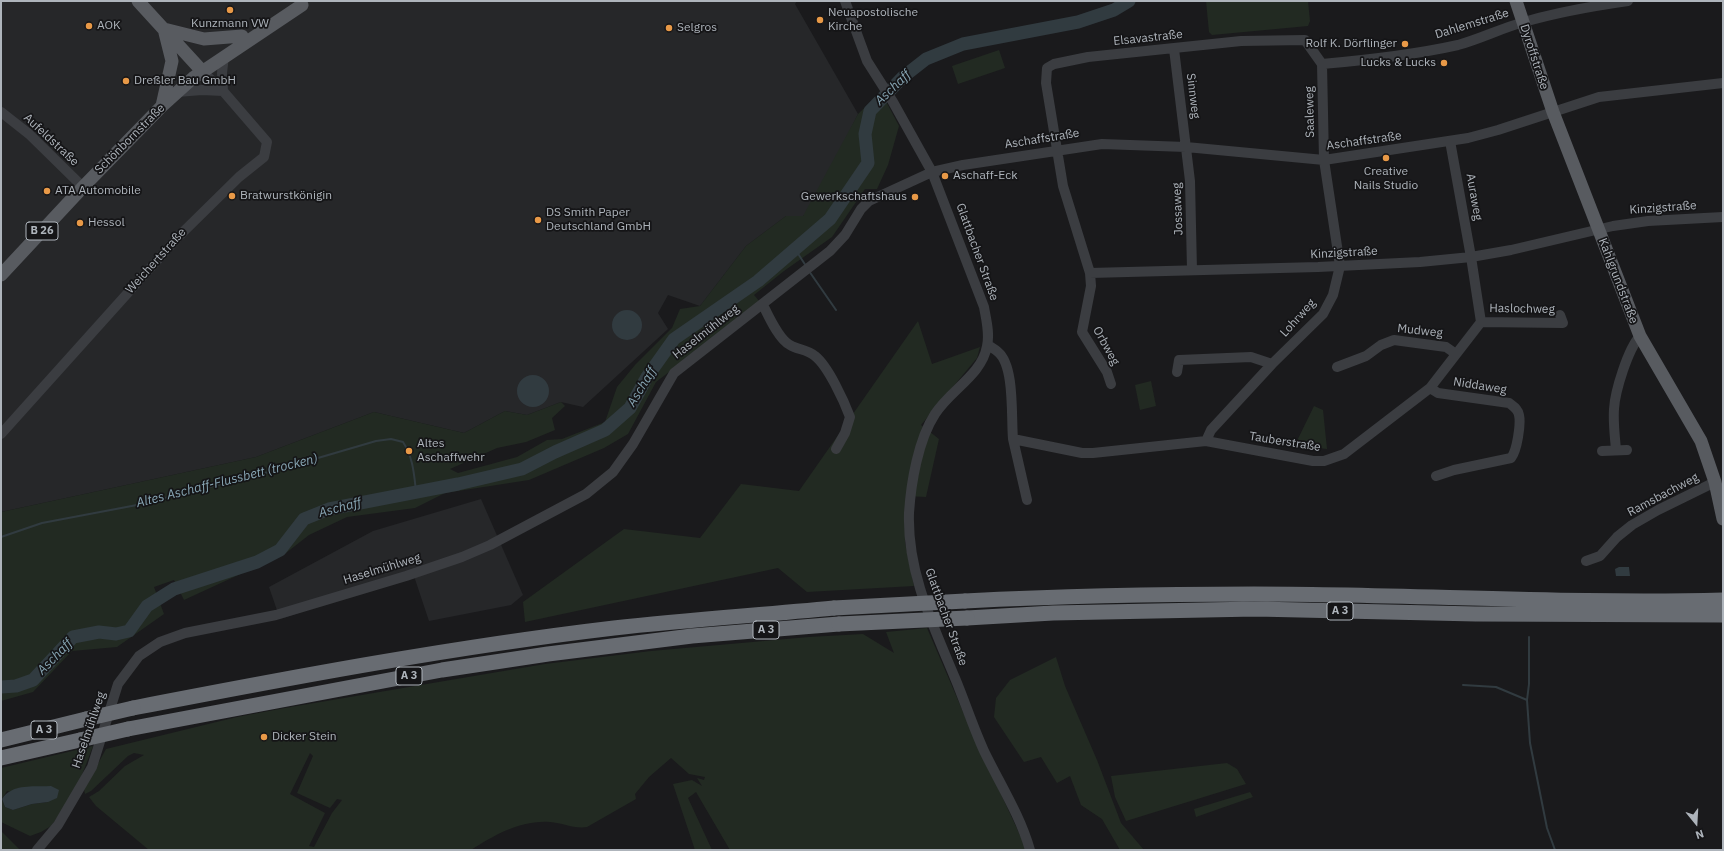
<!DOCTYPE html>
<html>
<head>
<meta charset="utf-8">
<style>
  body { margin:0 }
  #map { position:relative; width:1724px; height:851px; overflow:hidden; background:#1a1a1c; font-family:"IBM Plex Sans",sans-serif }
  canvas { display:block }
  .frame { position:absolute; inset:0; border:2px solid #aeb4bb; pointer-events:none }
  .north { position:absolute; left:1676px; top:803px; width:40px; height:40px; -webkit-text-stroke:3px #151517; paint-order:stroke; rotate:162deg; font-size:11px; font-weight:700; line-height:16px; text-align:center; color:#aeb4bb }
  .north::after { content:''; display:block; margin:auto; width:14px; height:18px; background:#aeb4bb; clip-path:polygon(50% 0,100% 100%,50% 72%,0 100%) }
</style>
</head>
<body>
<div id="map">
<canvas width="1724" height="851"></canvas>
<div class="frame"></div>
<div class="north">N</div>
</div>
<script>
const ctx = document.querySelector('canvas').getContext('2d');
ctx.lineJoin = 'round';
function fill(path, color) { ctx.fillStyle = color; ctx.fill(path, 'evenodd'); }
function strokePath(path, color, width, dash) { ctx.strokeStyle = color; ctx.lineWidth = width; ctx.lineCap = dash ? 'butt' : 'round'; ctx.setLineDash(dash || []); ctx.stroke(path); }
function drawText(font, color, halo, rows, align = 'center') {
  ctx.font = font + ' "IBM Plex Sans",sans-serif'; ctx.lineWidth = 3.5; ctx.setLineDash([]); ctx.textBaseline = 'middle'; ctx.strokeStyle = halo; ctx.fillStyle = color; for (const [text, x, y, turn = 0] of rows) {
    ctx.save(); ctx.translate(x, y); ctx.rotate((+turn || 0) * Math.PI / 180); ctx.textAlign = isNaN(turn) ? turn : align; if (halo) ctx.strokeText(text, 0, 0); ctx.fillText(text, 0, 0); ctx.restore();
  }
}
fill(new Path2D(`
  M1,1H797L795,4L858,114L811,210L803,216H786L746,246L700,306L668,295L658,313L668,329L583,407L561,402L527,415L505,411L464,433L374,412L256,457L1,512Z
  M481,499L523,595L511,605L429,621L414,576L280,619L269,587L373,531Z`), '#262729');
fill(new Path2D(`
  M1206,1H1308L1310,21L1308,26L1212,35L1209,32Z
  M999,50L1005,68L958,84L952,66Z
  M881,92L899,126L888,165L877,189H865L832,237L784,271L754,295L760,302L656,382L628,434L604,448L529,480L445,493L415,508L347,517L309,535L286,553L184,600L174,580L154,587L164,614L117,647L72,651L33,692L1,701V512L256,457L374,412L464,433L505,411L527,415L561,402L565,406L552,418L555,430L526,442L497,448L450,469L458,473L517,457L547,440L562,439L605,422L617,387L635,365L672,328L680,309L700,306L746,246L786,216H803L858,114Z
  M918,321L932,364L980,347L977,358L921,425L939,439L926,497L906,496L905,542L914,586L807,592L778,568L525,622L523,602L624,529L700,538L741,484L799,491Z
  M1151,381L1156,406L1140,410L1135,385Z
  M1314,406L1323,410L1327,449L1295,445Z
  M927,628L970,728L1027,850H730L696,792L688,798L712,850H695L673,784L692,780L702,786L697,778L704,780L705,777L689,774L671,758L649,777L635,794L636,799L587,827C574,829 563,823 550,822C520,820 495,835 471,850H149L96,806L89,797L99,791L125,766L144,755L134,753L128,756L91,791L85,794L84,789L106,749L237,717L285,708L545,664L651,651L809,637L863,634L894,653L886,632ZM310,753L313,756L297,793L330,808L337,799L342,800L332,813L314,847L309,846L325,813L290,794Z
  M1056,657L1065,686L1097,760L1121,823L1144,850H1120L1102,819L1081,805L1070,776L1057,783L1041,757L1024,762L994,717L996,698L1010,680Z
  M93,746L80,780L68,802L51,826L41,832L30,836L1,822V768ZM7,791L48,802L32,804L13,810L5,807L2,799Z
  M1227,763L1237,769L1246,784L1126,821L1115,797L1111,776Z
  M1250,792L1253,797L1196,817L1194,809Z
  M1,831L20,850H1Z`), '#222a22');
fill(new Path2D(`
  M612 325a15 15 0 1 1 30 0a15 15 0 1 1-30 0Z
  M517 391a16 16 0 1 1 32 0a16 16 0 1 1-32 0Z
  M1619,567H1629L1630,576H1616L1615,569Z
  M51,786L59,790L57,798L48,802L32,804L13,810L5,807L2,799C12,783 35,787 51,786Z`), '#313b40');
strokePath(new Path2D(`
  M795,249L806,266
  M809,271L836,310
  M1,537L42,523L137,505L277,470L376,441L391,439L403,442C413,457 414,474 416,491
  M1529,637V684L1527,700L1530,743L1547,828L1555,850
  M1463,685L1496,687L1527,700`), '#313b40', 2);
strokePath(new Path2D(`
  M1,687L16,686L33,680L73,637L99,632L116,634L129,631L147,606L174,589L257,562L280,550L304,519L329,509L458,484L522,469L555,452L605,430L630,408L647,377L674,339L758,281L830,219L868,163L865,134L870,111L903,77L926,59L963,44L1078,22L1114,10L1129,1`), '#313b40', 13);
strokePath(new Path2D(`
  M845,1L867,61L893,102L932,172L984,307C986,319 990,333 987,346C982,375 950,390 935,414C918,440 911,483 909,513C907,572 933,625 955,678C965,702 973,727 984,751C1000,784 1020,815 1030,850
  M1174,49L1190,181L1192,270
  M1322,64C1368,60 1413,55 1458,45C1480,39 1502,28 1524,22C1558,12 1593,6 1628,1
  M223,91L222,73L224,56
  M177,92L202,90L223,91
  M1,112L29,134L83,187
  M1090,273L1318,267L1420,262L1471,257L1511,250L1613,226L1648,221L1723,217
  M763,305C768,315 779,340 790,345C798,350 807,349 815,356C828,366 844,401 850,417L845,433L836,449
  M1481,322L1563,323L1560,315
  M988,345C991,347 995,349 998,352C1015,366 1011,417 1013,439
  M1337,367L1366,356L1381,345L1394,340L1446,347L1456,354
  M1177,372L1179,360L1251,357L1272,364
  M1111,384L1107,372L1082,332L1091,286L1090,273L1063,186L1046,83L1047,68L1054,64L1088,57L1241,41L1305,40L1322,64
  M1430,388L1438,393L1509,403C1514,407 1518,409 1519,415C1521,424 1517,451 1511,458L1454,470L1436,476
  M1,434L179,236L239,177L264,157L267,142L223,91L202,71
  M1206,441L1211,430L1272,364L1323,314L1333,295L1340,266L1324,160L1322,64
  M1616,450C1615,437 1613,423 1614,409C1615,391 1628,349 1640,336
  M1602,451L1627,450
  M1027,500L1013,439L1082,453H1093L1206,441L1313,461H1324L1344,454L1430,388L1481,322L1471,257L1450,141
  M1586,561L1600,556L1617,537L1632,525L1658,510L1715,482
  M37,850L58,825L92,767L118,684L139,656L160,642L185,633L276,615L406,576L462,557L490,545L586,494L613,472L633,444L674,373L830,251L845,235L861,209L869,201L932,172L963,165L1102,144L1186,147L1324,160L1468,138L1498,130L1599,97L1723,83`), '#3b3d41', 10);
strokePath(new Path2D(`
  M138,1L202,71
  M1516,1L1553,112L1640,336L1701,441L1715,482L1723,519
  M164,29L204,39L242,36
  M162,106L172,61L165,33
  M1,275L83,187L162,106L193,78L302,5`), '#585b60', 13);
strokePath(new Path2D(`
  M965,601C1061,596 1158,594 1254,594C1410,594 1567,604 1723,600
  M967,618L1053,613L1256,609L1476,614L1723,615
  M133,708C293,677 453,647 614,628C687,620 761,615 834,608
  M128,729L442,670L548,654L692,636L839,624
  M1,740L86,719
  M1,758L80,740`), '#686c72', 15);
strokePath(new Path2D(`
  M834,608L965,601
  M839,624L967,618
  M86,719L133,708
  M80,740L128,729`), '#686c72', 15);
for (const [x, y, r, color] of [
  [230,10,4,"#e89947"],
  [820,20,4,"#e89947"],
  [89,26,4,"#e89947"],
  [669,28,4,"#e89947"],
  [1405,44,4,"#e89947"],
  [1444,63,4,"#e89947"],
  [126,81,4,"#e89947"],
  [1386,158,4,"#e89947"],
  [945,176,4,"#e89947"],
  [47,191,4,"#e89947"],
  [232,196,4,"#e89947"],
  [915,197,4,"#e89947"],
  [538,220,4,"#e89947"],
  [80,223,4,"#e89947"],
  [409,451,4,"#e89947"],
  [264,737,4,"#e89947"]
]) { const dot = new Path2D(); dot.arc(x, y, r, 0, 2 * Math.PI); ctx.fillStyle = color; ctx.fill(dot); strokePath(dot, '#151517', 1.5); }
for (const [x, y, w] of [
  [42,231,32],
  [1340,611,26],
  [766,630,26],
  [409,676,26],
  [44,730,26]
]) { const box = new Path2D(); box.roundRect(x - w / 2, y - 9, w, 18, 3); ctx.fillStyle = '#151517'; ctx.fill(box); strokePath(box, '#aeb4bb', 1); }
drawText('bold 11px', '#aeb4bb', null, [
  ["B 26",42,231],
  ["A 3",1340,611],
  ["A 3",766,630],
  ["A 3",409,676],
  ["A 3",44,730]
]);
drawText('12px', '#aeb4bb', '#151517', [
  ["Neuapostolische",828,13],
  ["Kirche",828,27],
  ["Kunzmann VW",230,24,"center"],
  ["AOK",97,26],
  ["Selgros",677,28],
  ["Rolf K. Dörflinger",1397,44,"right"],
  ["Lucks & Lucks",1436,63,"right"],
  ["Dreßler Bau GmbH",134,81],
  ["Creative",1386,172,"center"],
  ["Nails Studio",1386,186,"center"],
  ["Aschaff-Eck",953,176],
  ["ATA Automobile",55,191],
  ["Bratwurstkönigin",240,196],
  ["Gewerkschaftshaus",907,197,"right"],
  ["DS Smith Paper",546,213],
  ["Deutschland GmbH",546,227],
  ["Hessol",88,223],
  ["Altes",417,444],
  ["Aschaffwehr",417,458],
  ["Dicker Stein",272,737]
], 'left');
drawText('12px', '#aeb4bb', '#151517', [
  ["Dahlemstraße",1472,24,-17],
  ["Elsavastraße",1148,38,-6],
  ["Dyroffstraße",1534,57,72],
  ["Sinnweg",1193,96,83],
  ["Saaleweg",1310,112,-91],
  ["Schönbornstraße",130,139,-45],
  ["Aschaffstraße",1042,139,-9],
  ["Aufeldstraße",51,140,43],
  ["Aschaffstraße",1364,141,-8],
  ["Auraweg",1474,197,80],
  ["Kinzigstraße",1663,208,-4],
  ["Jossaweg",1178,209,-92],
  ["Glattbacher Straße",977,252,70],
  ["Kinzigstraße",1344,253,-3],
  ["Weichertstraße",156,261,-48],
  ["Kahlgrundstraße",1618,281,69],
  ["Haslochweg",1522,309,1],
  ["Lohrweg",1298,318,-48],
  ["Mudweg",1420,331,6],
  ["Haselmühlweg",706,332,-38],
  ["Orbweg",1106,346,61],
  ["Niddaweg",1480,386,9],
  ["Tauberstraße",1285,442,9],
  ["Ramsbachweg",1663,495,-28],
  ["Haselmühlweg",382,569,-17],
  ["Glattbacher Straße",946,617,70],
  ["Haselmühlweg",89,730,-71]
]);
drawText('italic 13px', '#87a5b3', '#151517', [
  ["Aschaff",893,88,-44],
  ["Aschaff",642,387,-59],
  ["Altes Aschaff-Flussbett (trocken)",227,481,-14],
  ["Aschaff",340,508,-15],
  ["Aschaff",55,657,-46]
]);
</script>
</body>
</html>
